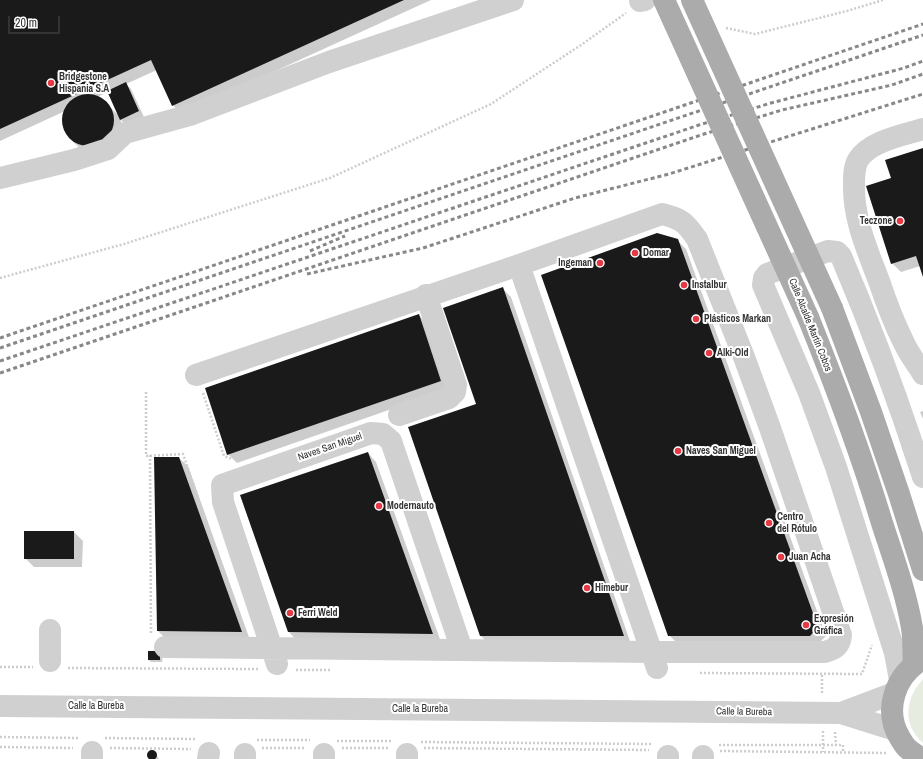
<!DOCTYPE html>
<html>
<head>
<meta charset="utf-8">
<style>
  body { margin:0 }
  #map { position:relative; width:923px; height:759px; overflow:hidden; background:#fff; font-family:"Archivo Narrow",sans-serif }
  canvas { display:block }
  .scale { position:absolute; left:8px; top:16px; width:52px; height:18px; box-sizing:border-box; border:2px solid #333; border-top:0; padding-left:5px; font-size:12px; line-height:14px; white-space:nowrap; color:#333; -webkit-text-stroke:3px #fff; paint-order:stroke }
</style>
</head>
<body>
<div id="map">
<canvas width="923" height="759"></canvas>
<div class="scale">20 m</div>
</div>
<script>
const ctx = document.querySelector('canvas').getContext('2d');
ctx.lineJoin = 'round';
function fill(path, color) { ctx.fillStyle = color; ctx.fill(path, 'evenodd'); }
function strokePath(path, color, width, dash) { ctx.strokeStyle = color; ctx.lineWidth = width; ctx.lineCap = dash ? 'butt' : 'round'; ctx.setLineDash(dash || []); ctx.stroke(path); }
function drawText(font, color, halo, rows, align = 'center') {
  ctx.font = font + ' "Archivo Narrow",sans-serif'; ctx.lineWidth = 4; ctx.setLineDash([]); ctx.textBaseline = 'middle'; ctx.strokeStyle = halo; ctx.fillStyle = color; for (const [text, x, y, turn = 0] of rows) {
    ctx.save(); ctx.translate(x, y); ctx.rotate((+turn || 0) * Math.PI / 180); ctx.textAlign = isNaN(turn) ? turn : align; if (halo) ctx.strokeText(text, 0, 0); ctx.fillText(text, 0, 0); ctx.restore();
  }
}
fill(new Path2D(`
  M923,679V743C902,725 905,698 923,679Z`), '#e6ecdf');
fill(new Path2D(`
  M0,0H431L181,114L173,105L157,70L126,84L131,89L144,117L126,125L120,119L122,124L100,155L84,152L68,137L64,130L62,122L63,112L0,141ZM108,92L118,115L104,101L97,97Z
  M923,149V275L920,266L901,272L892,263V178Z
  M677,240L686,249L826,636L818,644H678L669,635Z
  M503,289L511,297L631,644L490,645L481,636L477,404Z
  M419,315L427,324L449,389L237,463L228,454Z
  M923,411V419L920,412Z
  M368,453L376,462L441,642L297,641L289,632Z
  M155,458H179L188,466L250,640H167L158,631Z
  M25,532H74L83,541L82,567H34L25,558Z
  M163,655L162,662H151L149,660Z
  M150,751L154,752L159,759H150L147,756Z`), '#0003');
fill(new Path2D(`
  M0,0H404L172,106L151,60L0,129Z
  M126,82L139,111L120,120L107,91Z
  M62 120a26 26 0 1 1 52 0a26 26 0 1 1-52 0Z
  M923,148V277L916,256L891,264L866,186L891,178L885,160Z
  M657,233L678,239L818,627L810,636H668L541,275Z
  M503,287L624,636H480L408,427L476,404L443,308Z
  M419,314L441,381L227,455L205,388Z
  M368,452L433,634L288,632L240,495Z
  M154,457H179L242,632L157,631Z
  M24,531H74V559H24Z
  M148,651H160V660H148Z
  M147 755a5 5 0 1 1 10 0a5 5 0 1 1-10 0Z`), '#1a1a1a');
strokePath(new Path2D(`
  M726,28L755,34L847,11L883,0
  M0,278L124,244L330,178L491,104L581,45L626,13
  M146,392V456L183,454L212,538
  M203,393L224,456L232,459L245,454
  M363,413L381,407
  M150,455L151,633
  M0,667H33
  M68,668L259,669
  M296,670H331
  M700,673L862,674L872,645
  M822,675V694
  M823,731V752
  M835,732L836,745
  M0,737L80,738
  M105,738L196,739
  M257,740H310
  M337,741H392
  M421,742L652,744
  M719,745H843V753
  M0,747L73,748
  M110,748L191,749
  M262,748H305
  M342,748H389
  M424,748L649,750
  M720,751L887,753`), '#cdcdcd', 2.5, [2, 2]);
strokePath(new Path2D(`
  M640,0V1L645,0
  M923,129C904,135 869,141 858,160C854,167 854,176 854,184C853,218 867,249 879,281C886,302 894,323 904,343C909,354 917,364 923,374
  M0,178L74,160L108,149L125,133L190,115L329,62L513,0
  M519,265L657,668
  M399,415L449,398L455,392L456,385L426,295
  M50,630V661
  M165,647L653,652H825C835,649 840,646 841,635L770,428L744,357L697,239C685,222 682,219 662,214L519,265L196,375
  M277,664L223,502L222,485L371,433L383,434L391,441L462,650
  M900,680L895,653L836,467L809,393L763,285L764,278L767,274L828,251L837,252L841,256C872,329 899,402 923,477
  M0,706L841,713L895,730
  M841,713L894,693
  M92,752V759
  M245,754V759
  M407,754V759
  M208,759L209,753
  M324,759V754
  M668,759V756
  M703,759V756`), '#d0d0d0', 22);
strokePath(new Path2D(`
  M832,308L871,412L899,494L923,570
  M808,317C835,384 861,453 882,523C893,557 906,592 912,628C914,640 913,652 914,664
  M921,759C917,755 911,752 907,748C904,745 902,741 900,738C883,710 895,675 923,659`), '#ababab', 22);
strokePath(new Path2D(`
  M310,251L345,236
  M307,274L423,248L575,198L669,174L923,94
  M0,338L923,24
  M0,348L923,35
  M0,361L699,125L771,103L904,68L923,61
  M0,373L704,134L782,110L892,85L923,74`), '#888', 3, [4, 3]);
strokePath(new Path2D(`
  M664,0L808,317
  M692,0L832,308`), '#ababab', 22);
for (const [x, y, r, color] of [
  [51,83,4,"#e63946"],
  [900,221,4,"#e63946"],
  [635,253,4,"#e63946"],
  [600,263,4,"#e63946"],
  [684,285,4,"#e63946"],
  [696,319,4,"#e63946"],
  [709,353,4,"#e63946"],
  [678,451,4,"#e63946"],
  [379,506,4,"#e63946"],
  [769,523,4,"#e63946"],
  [781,557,4,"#e63946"],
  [587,588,4,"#e63946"],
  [290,613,4,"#e63946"],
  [806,625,4,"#e63946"]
]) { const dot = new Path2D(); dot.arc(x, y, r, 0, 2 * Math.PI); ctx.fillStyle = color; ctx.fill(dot); strokePath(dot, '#fff', 1.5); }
drawText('bold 10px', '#333', '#fff', [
  ["Bridgestone",59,77],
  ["Hispania S.A",59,89],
  ["Teczone",892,221,"right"],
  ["Domar",643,253],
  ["Ingeman",592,263,"right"],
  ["Instalbur",692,285],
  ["Plásticos Markan",704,319],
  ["Alki-Old",717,353],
  ["Naves San Miguel",686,451],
  ["Modernauto",387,506],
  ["Centro",777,517],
  ["del Rótulo",777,529],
  ["Juan Acha",789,557],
  ["Himebur",595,588],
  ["Ferri Weld",298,613],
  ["Expresión",814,619],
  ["Gráfica",814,631]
], 'left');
drawText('10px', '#333', '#fff', [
  ["Calle Alcalde Martín Cobos",810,325,68],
  ["Naves San Miguel",330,447,-19],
  ["Calle la Bureba",96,706],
  ["Calle la Bureba",420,709],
  ["Calle la Bureba",744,712,1]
]);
</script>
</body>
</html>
